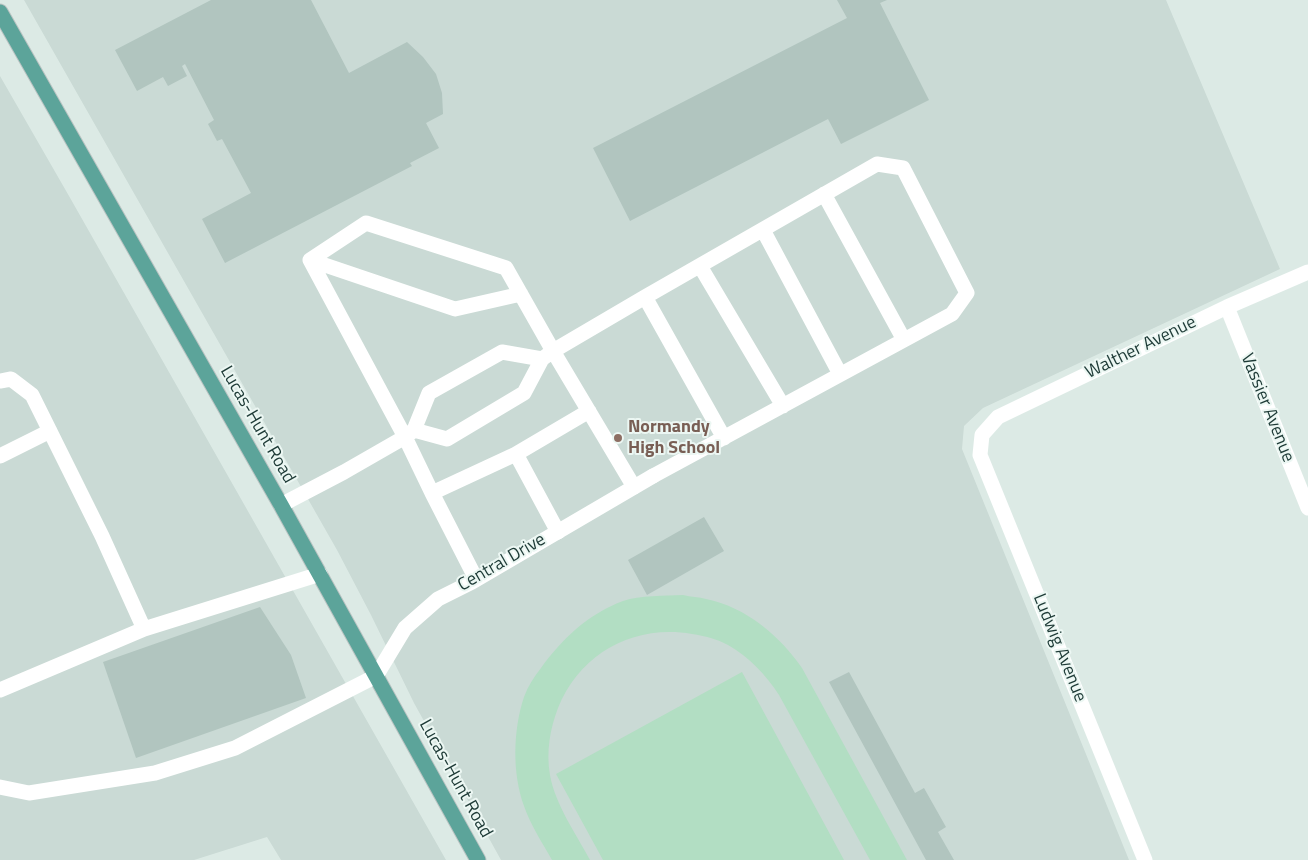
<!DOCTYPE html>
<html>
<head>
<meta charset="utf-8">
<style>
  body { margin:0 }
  canvas { display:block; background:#dceae5 }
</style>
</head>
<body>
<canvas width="1308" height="860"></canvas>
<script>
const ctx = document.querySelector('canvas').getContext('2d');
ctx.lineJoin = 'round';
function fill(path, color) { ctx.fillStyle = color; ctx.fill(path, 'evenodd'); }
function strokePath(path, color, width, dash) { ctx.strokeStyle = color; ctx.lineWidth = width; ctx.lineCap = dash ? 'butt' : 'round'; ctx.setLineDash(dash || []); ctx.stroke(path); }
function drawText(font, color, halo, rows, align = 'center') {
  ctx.font = font + ' "Titillium Web",sans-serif'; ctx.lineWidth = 4; ctx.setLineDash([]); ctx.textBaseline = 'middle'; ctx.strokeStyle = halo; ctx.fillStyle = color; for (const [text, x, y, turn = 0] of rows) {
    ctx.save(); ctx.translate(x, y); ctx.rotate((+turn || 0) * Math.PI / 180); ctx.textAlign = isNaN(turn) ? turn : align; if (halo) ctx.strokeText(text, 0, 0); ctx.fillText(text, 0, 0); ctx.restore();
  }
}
fill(new Path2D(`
  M24,0H1166L1280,269L983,408L964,426L962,449L1129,860H501L414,703L371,615L337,550Z
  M0,76L69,196L446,860H281L267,837L194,860H0Z`), '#cadad5');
fill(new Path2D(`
  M683,595C691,597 699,597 706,599C746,607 780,636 802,668L907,860H870L779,695C766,675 749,657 728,645C717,639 705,636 692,634C634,624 580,653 558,708C550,729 546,752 550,775C555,804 576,834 590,860H552C543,844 530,824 524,806C512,773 513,730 524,697C528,686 534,677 541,668C562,639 588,614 623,601C640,595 665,596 683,595Z
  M742,672L844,860H603L556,774Z`), '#b2dec3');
fill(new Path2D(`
  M211,0H311L349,73L407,42L423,57L436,74L442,93L443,114L426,123L439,148L410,163L412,166L225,263L202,219L251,193L222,139L217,141L208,124L214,120L185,64L182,66L187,76L168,86L163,77L137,91L115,50Z
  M837,0H887L880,3L929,100L841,144L828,119L630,221L593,148L847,18Z
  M704,517L724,551L647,595L628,560Z
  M260,607L291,655L306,698L136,758L103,662Z
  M849,672L915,793L924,788L946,827L938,832L954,860H926L829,682Z`), '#b1c5bf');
const primary = new Path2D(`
  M0,12L281,505L478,860`);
strokePath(primary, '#bbc4c3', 17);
strokePath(new Path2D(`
  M824,194L904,340
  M763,230L840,374
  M310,260L455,309L521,294
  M700,266L783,406
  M645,297L724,438
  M0,381L11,379L32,395L102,536L144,629L0,690
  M414,430L447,439L524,393L542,359L553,351L506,268L366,223L310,260L405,437L432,493L476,579
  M516,454L589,411
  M0,456L50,431
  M634,487L553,351L645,297L877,164L903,168L967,293L952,314L653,476
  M432,493L516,454L558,532
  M281,505L344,472L405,437L414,430L429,393L502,352L542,359
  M144,629L320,574
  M0,787L29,793L155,773L235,748L376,676`), '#fff', 15);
strokePath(new Path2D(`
  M1227,307L1308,508
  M376,676L405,628L438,599L472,582L653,476
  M1145,860L980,455L982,435L998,417L1227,307L1308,272`), '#fff', 15);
strokePath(primary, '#5ca49a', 15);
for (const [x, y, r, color] of [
  [618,438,5,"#8d6e63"]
]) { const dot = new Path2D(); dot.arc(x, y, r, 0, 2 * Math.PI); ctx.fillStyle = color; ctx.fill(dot); strokePath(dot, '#ecf7f3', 2); }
drawText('18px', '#1d3a36', '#ecf7f3', [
  ["Walther Avenue",1141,348,-26],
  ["Vassier Avenue",1267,408,68],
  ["Lucas-Hunt Road",257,425,60],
  ["Central Drive",502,563,-30],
  ["Ludwig Avenue",1059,648,68],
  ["Lucas-Hunt Road",455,779,61]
]);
drawText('bold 18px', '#785e54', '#ecf7f3', [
  ["Normandy",628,428],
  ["High School",628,449]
], 'left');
</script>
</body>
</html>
